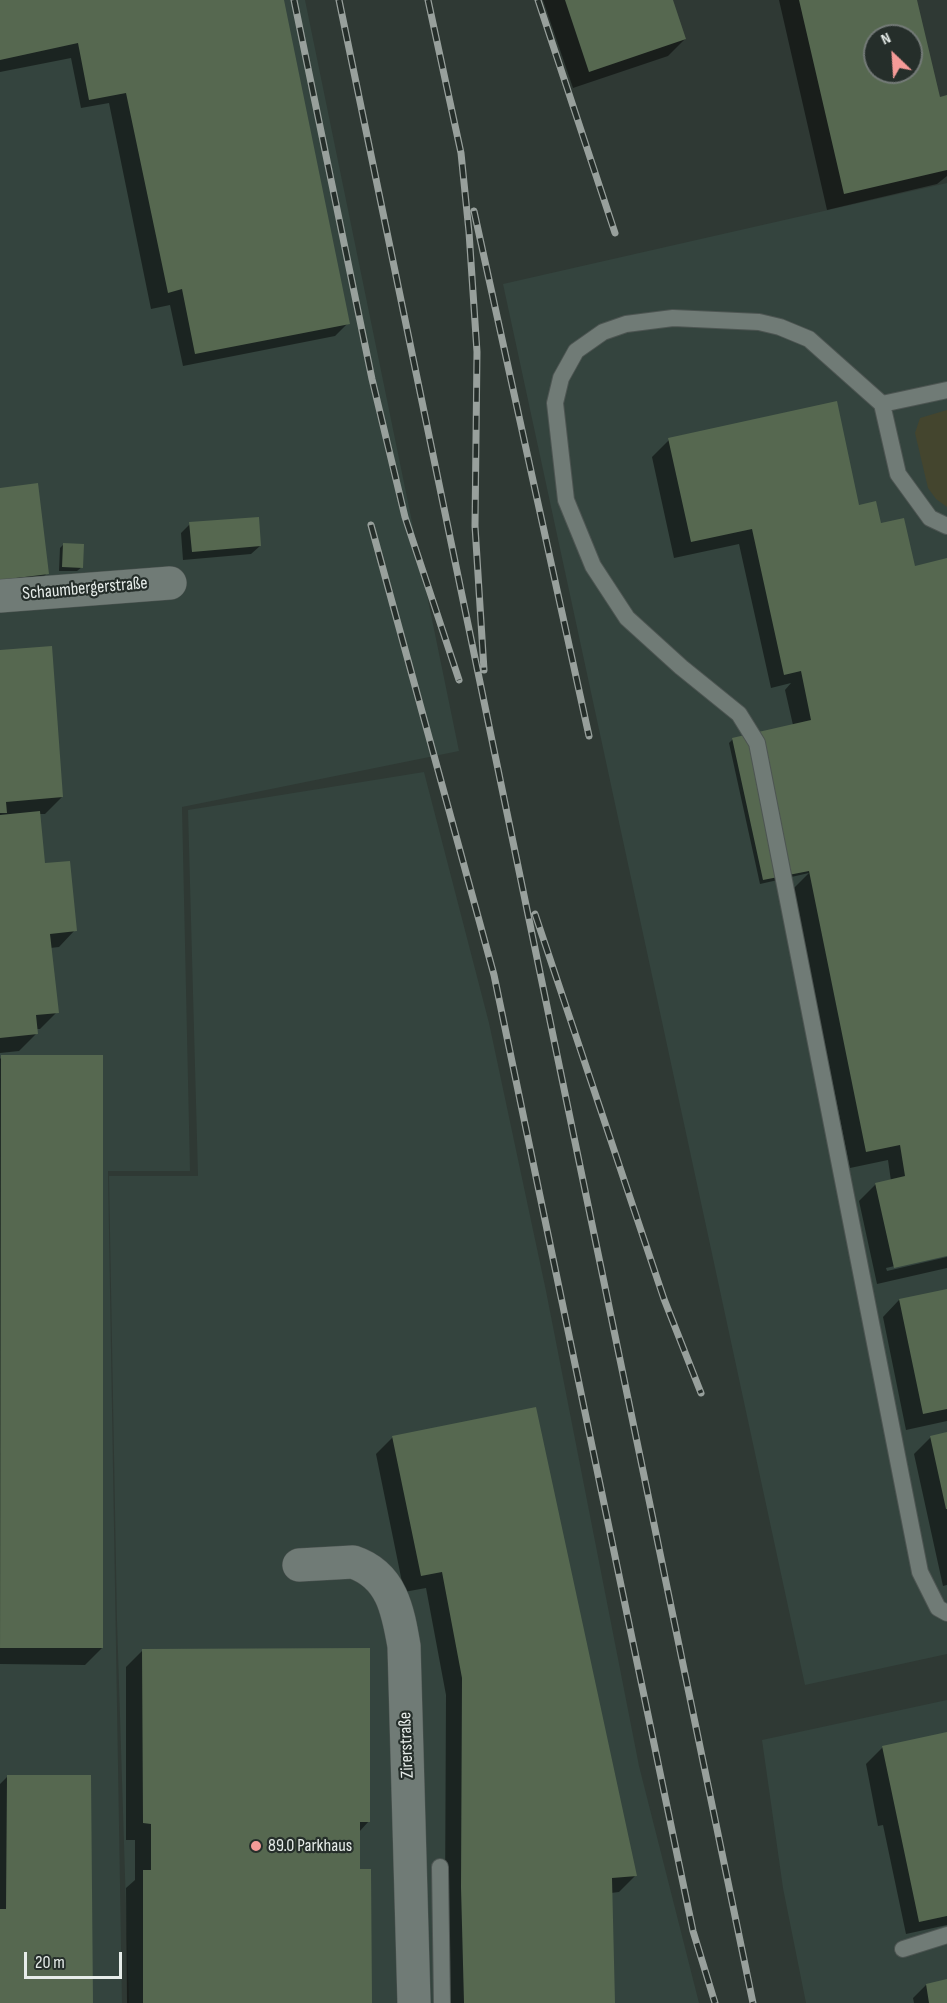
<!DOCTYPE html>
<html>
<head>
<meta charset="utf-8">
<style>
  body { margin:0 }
  #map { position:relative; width:947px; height:2003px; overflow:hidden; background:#2f3934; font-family:"Sofia Sans Condensed",sans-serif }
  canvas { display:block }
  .north { position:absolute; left:863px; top:24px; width:60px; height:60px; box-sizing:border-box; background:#252e2a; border:2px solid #737a77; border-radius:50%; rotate:335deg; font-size:16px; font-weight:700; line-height:24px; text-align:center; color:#e7edea }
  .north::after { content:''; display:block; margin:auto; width:21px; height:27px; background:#f59b98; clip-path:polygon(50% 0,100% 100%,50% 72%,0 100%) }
  .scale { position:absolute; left:24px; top:1952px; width:98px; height:27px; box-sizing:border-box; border:3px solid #e7edea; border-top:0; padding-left:8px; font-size:18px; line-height:21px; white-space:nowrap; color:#e7edea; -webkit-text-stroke:4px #252e2a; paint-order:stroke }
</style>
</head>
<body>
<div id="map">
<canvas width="947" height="2003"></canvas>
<div class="north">N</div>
<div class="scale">20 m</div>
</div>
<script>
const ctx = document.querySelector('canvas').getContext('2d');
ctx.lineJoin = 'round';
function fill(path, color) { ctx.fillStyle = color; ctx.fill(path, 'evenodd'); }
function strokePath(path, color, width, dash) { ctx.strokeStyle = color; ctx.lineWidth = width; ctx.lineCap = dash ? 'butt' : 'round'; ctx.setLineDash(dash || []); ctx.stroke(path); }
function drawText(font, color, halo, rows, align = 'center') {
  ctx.font = font + ' "Sofia Sans Condensed",sans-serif'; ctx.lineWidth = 4.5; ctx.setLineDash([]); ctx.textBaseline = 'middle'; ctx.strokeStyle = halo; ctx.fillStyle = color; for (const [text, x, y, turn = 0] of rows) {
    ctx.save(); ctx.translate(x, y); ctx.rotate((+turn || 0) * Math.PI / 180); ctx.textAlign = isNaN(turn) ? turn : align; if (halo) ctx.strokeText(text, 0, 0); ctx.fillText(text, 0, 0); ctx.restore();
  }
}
fill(new Path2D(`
  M0,0H305L459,751L182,807L190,1171H108L122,2003H0Z
  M947,183V1654L805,1685L503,284Z
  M424,772L489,1023L546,1291L639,1766L699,2003H129L117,1621L109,1176H198L188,810Z
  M947,1700V2003H806L783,1888L762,1740Z`), '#34443e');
fill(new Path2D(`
  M947,410V507L936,499L928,488L915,433L920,418Z`), '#44452e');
fill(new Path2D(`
  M0,0H283L348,323L335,336L183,366L170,305L151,309L109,103L81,108L71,58L0,72Z
  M543,0H672L685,39L668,56L573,88Z
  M779,0H916L939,100L947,97V176L937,184L827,210ZM875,36H911V72H875Z
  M669,440L858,507L880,525L914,568L947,560V1254L886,1268L887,1271L947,1257V1268L877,1284L859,1201L876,1184L891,1181L888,1160L850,1168L793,889L809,873L760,884L729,743L733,739L793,725L785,690L791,683L771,688L739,544L674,558L652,457Z
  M0,489L47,573L31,590L0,594Z
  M190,524L260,546L251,554L183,560L181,533Z
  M64,544L82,567L77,571H59L60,548Z
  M0,652L62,797L45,814H39L44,865L75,930L59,947L50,948L57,1012L40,1029H36V1034L19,1051L0,1053Z
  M2,1057L102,1648L85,1665L0,1664V1059Z
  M947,1290V1421L906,1430L883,1317L899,1300Z
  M947,1434V1585L943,1586L914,1454L931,1437Z
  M393,1437L636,1875L619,1892L611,1893L613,2003H447L445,1905L446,1695L426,1588L404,1592L376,1454Z
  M143,1650L369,1821L359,1832V1870L370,2003H127L126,1888L135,1880V1840H126V1667Z
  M947,1733V1925L906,1934L883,1825L878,1826L866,1764L883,1747Z
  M7,1777L92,2003H0V1784Z
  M947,1981V2003H914L913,1998L926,1985Z`), '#0007');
fill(new Path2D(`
  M0,0H284L350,324L195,354L182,289L168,293L126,93L89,100L78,43L0,60Z
  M565,0H673L686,39L589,72Z
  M799,0H917L940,97L947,95V170L844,194ZM875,36H911V72H875Z
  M837,401L859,505L876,501L881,523L904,518L915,566L947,558V1256L894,1268L875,1183L905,1176L900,1145L866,1152L809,871L763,880L732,738L811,720L801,671L784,675L752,529L691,542L668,438Z
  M38,483L49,574L0,580V488Z
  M259,517L261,546L192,552L189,522Z
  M63,543L84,544L83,568L62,567Z
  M52,646L63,797L6,802L7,813H0V650Z
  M40,811L45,863L70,861L77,931L50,934L59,1013L36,1015L38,1034L0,1038V815Z
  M1,1055H103V1648H0Z
  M947,1289V1409L923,1414L899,1299Z
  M536,1407L637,1876L612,1878L615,2003H464L461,1887L462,1678L442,1572L421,1576L392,1436Z
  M947,1432V1509H946L930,1436Z
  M370,1648V1822H360V1869H371L372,2003H143V1870H151V1824L143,1823L142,1649Z
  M947,1732V1916L919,1922L882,1746Z
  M7,1775H91L93,2003H0V1909H6Z
  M947,1979V2003H929L926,1984Z`), '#566850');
const lane = new Path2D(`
  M882,404L947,390
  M947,526L930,518L898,474L882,404L809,339L780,327L759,322L673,318L626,324L603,332L576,351L561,378L555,403L566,500L593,566L627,618L681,667L739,714L757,743L920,1572L938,1608L947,1613
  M440,1867L442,2003
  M903,1949L947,1935`);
const street = new Path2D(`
  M0,596L170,583
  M299,1565L353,1562C392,1575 398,1611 404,1646L414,2003`);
strokePath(lane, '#4d5552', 18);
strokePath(street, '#4d5552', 34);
strokePath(lane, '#707b76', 16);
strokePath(street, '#707b76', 33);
const rail = new Path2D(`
  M294,0L372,379L405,517L459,680
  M339,0L753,2003
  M428,0L461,153L469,232L477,352L475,526L484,670
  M538,0L615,233
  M474,211L589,736
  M371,525L494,975L693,1931L715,2003
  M535,914L664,1299L701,1393`);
strokePath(rail, '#98a09c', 7);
strokePath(rail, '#252e2a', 4.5, [14]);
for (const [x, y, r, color] of [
  [256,1846,6,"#f59b98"]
]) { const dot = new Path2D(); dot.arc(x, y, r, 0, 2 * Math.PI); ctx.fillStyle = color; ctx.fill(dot); strokePath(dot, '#252e2a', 2); }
drawText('18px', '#e7edea', '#252e2a', [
  ["Schaumbergerstraße",85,589,-5],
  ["Zirerstraße",407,1745,-92]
]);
drawText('18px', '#e7edea', '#252e2a', [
  ["89.0 Parkhaus",268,1846]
], 'left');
</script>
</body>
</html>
